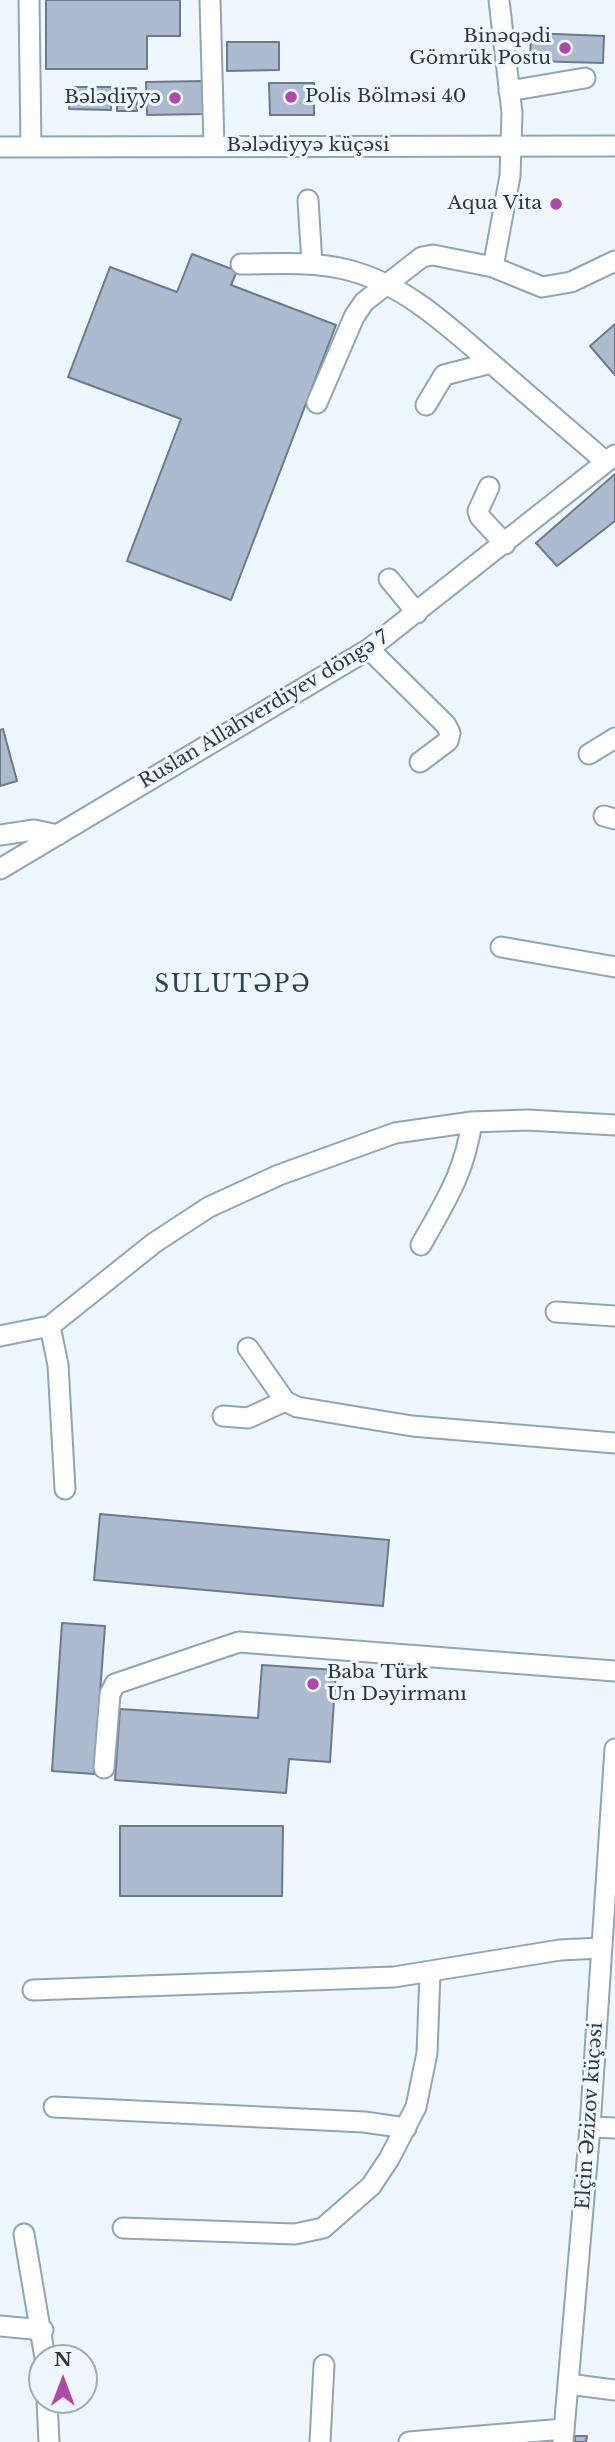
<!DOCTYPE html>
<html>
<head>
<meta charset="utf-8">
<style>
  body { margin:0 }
  #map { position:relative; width:615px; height:2442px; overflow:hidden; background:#edf7fd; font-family:"Libre Baskerville",serif }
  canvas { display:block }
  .north { position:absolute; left:28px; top:2344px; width:70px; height:70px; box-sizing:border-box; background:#edf7fd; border:2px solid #a1abb1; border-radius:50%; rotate:0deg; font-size:19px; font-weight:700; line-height:28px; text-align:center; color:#2f383e }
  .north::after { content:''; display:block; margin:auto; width:24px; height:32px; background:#b147a8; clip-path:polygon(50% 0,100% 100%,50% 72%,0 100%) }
</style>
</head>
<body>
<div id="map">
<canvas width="615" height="2442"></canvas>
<div class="north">N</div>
</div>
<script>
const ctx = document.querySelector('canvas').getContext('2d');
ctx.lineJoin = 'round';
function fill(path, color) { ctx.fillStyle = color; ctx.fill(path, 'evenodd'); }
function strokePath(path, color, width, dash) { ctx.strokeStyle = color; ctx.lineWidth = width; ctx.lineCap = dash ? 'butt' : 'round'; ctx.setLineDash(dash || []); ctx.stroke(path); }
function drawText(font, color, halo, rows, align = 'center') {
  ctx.font = font + ' "Libre Baskerville",serif'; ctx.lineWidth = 6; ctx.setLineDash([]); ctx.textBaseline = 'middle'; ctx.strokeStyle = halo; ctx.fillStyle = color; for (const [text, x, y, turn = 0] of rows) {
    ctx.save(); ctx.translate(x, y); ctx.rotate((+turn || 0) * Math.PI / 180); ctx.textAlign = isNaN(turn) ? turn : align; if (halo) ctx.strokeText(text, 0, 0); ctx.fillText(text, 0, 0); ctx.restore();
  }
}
const building = new Path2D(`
  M46,0H180V36H147V69H46Z
  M531,33L604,36L603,63L530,61Z
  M227,42H279V70L227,71Z
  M203,81V114L147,115L146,82Z
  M269,83H314V115H270Z
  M70,87H111V110L69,109Z
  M117,88H136L137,111H117Z
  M192,254L237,271L231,285L336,325L231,600L127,561L181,419L68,377L110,267L177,292Z
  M615,324V375L590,346Z
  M615,474V521L557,566L536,543Z
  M3,729L17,781L0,786V730Z
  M100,1514L389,1540L383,1606L94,1580Z
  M62,1623L105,1626L94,1774L52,1771Z
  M262,1665L336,1670L330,1762L289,1759L286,1793L115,1780L120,1709L258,1718Z
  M120,1826H283L282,1896H120Z
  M575,2436H587L586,2442H575Z`);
fill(building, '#acbbcf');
strokePath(building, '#6d7a8d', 2);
const minor = new Path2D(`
  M29,0L31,147
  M210,0L214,146
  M509,91L585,78
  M0,147L615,146
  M308,200L312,264
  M241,264C276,264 314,261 348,270C404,284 448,326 491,363
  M493,267L510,176L512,113L499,0
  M317,403L354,317L364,302L422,257L433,255L493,267L542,287L571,282L615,261
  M426,405L444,375L491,363L606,462
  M489,487L478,511L480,517L505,544
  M389,579L417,613
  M369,649L446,725L450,733L448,741L420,762
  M589,754L615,738
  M604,816L615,819
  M0,835L34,830L58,835
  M0,869L369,649L615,455
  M501,947L615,967
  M421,1245C446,1200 464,1174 472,1122
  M556,1312L615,1316
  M50,1326L58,1365L65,1489
  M0,1336L50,1326L154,1243L209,1207L279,1175L395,1133L472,1122L528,1120L615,1125
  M248,1348L285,1401L297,1407L412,1426L615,1443
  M223,1416L248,1418L285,1401
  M104,1768L110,1694L115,1684L239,1642L615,1671
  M33,1990L394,1977L560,1950L600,1948
  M54,2107L364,2122L406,2128
  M590,2127L615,2128
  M123,2228L295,2234L323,2228L371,2186L389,2159L416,2107L427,2053L430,1973
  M24,2234L45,2358
  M0,2326L43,2330
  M568,2384L615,2390
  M47,2400L49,2442
  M320,2442L324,2365
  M409,2442L564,2429
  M563,2442L590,2127L615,1749`);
strokePath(minor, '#90a5b5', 23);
strokePath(minor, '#fff', 19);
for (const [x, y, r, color] of [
  [565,48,7,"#b147a8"],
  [291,97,7,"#b147a8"],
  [175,98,7,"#b147a8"],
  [556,204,7,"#b147a8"],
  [313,1684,7,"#b147a8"]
]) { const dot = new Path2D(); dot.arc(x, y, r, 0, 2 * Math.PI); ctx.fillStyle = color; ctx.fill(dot); strokePath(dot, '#edf7fd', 2.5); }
drawText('19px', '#2f383e', '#edf7fd', [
  ["Binəqədi",551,37],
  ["Gömrük Postu",551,59],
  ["Polis Bölməsi 40",305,97,"left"],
  ["Bələdiyyə",161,98],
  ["Aqua Vita",542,204],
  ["Baba Türk",327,1673,"left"],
  ["Un Dəyirmanı",327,1695,"left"]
], 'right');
drawText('19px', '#2f383e', '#edf7fd', [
  ["Bələdiyyə küçəsi",308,146],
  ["Ruslan Allahverdiyev döngə 7",264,710,-31],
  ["Elçin Əzizov küçəsi",590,2116,-86]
]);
ctx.letterSpacing = '2px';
drawText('23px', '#324552', '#edf7fd', [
  ["SULUTƏPƏ",233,986]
]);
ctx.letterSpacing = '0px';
</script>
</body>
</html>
